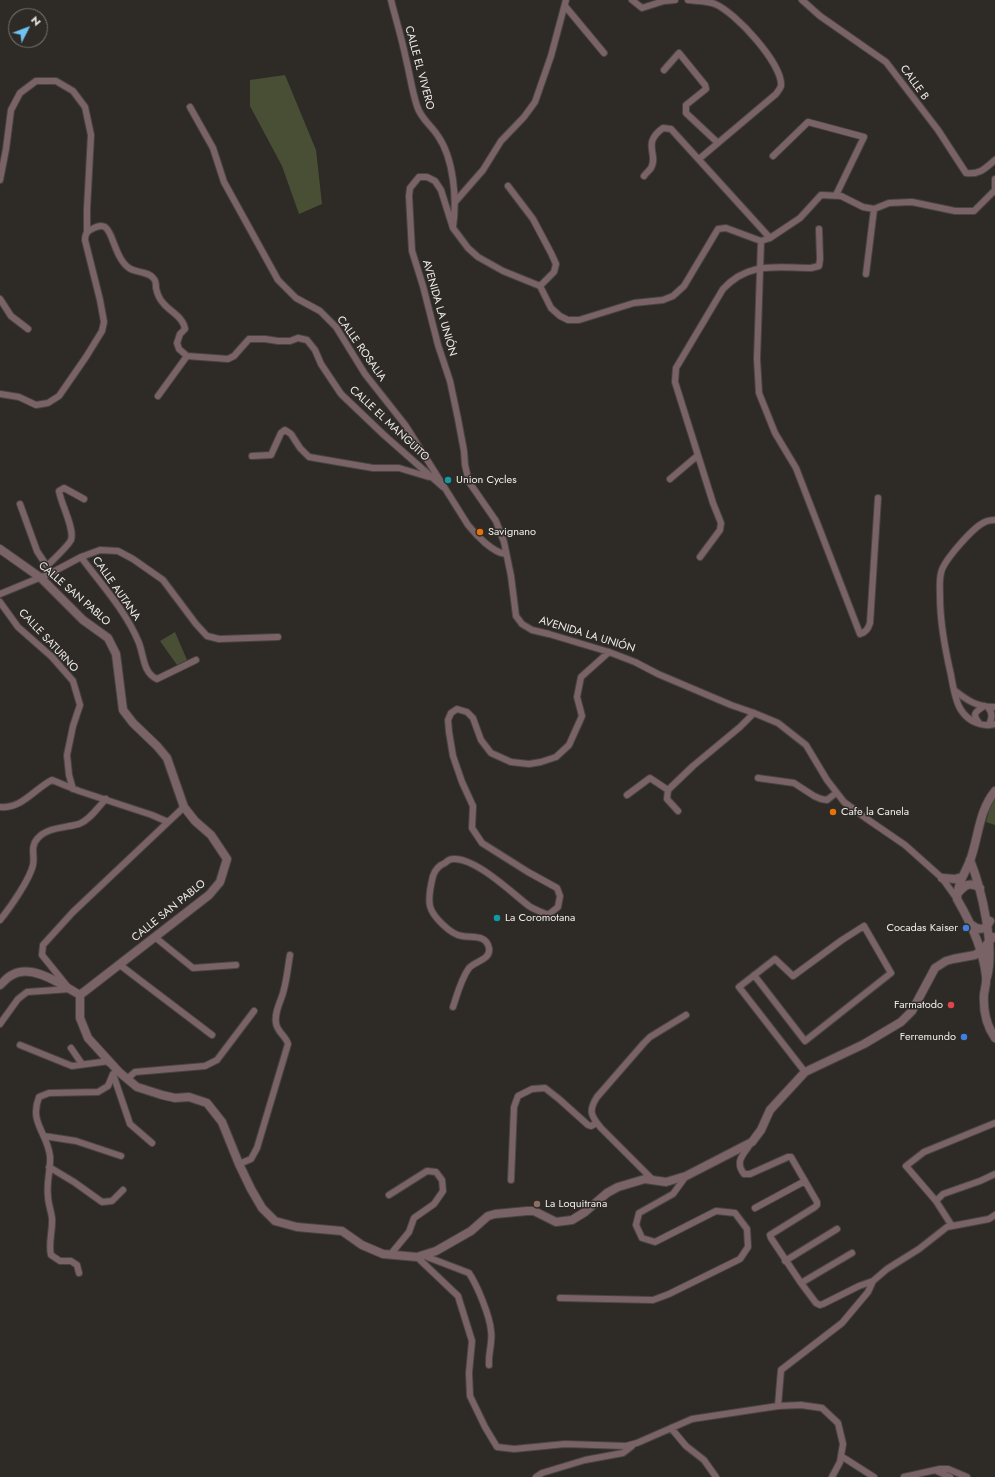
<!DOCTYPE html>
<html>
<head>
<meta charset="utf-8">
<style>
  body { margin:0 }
  #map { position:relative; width:995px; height:1477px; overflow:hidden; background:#2e2a26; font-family:Jost,sans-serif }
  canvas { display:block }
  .north { position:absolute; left:8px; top:8px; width:40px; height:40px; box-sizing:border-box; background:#2e2a26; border:1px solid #7b7874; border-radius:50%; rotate:48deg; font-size:11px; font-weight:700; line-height:16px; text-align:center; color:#efece9 }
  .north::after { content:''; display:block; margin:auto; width:14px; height:18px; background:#6dc2f3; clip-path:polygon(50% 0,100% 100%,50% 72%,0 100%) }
</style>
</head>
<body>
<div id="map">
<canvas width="995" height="1477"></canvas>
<div class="north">N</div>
</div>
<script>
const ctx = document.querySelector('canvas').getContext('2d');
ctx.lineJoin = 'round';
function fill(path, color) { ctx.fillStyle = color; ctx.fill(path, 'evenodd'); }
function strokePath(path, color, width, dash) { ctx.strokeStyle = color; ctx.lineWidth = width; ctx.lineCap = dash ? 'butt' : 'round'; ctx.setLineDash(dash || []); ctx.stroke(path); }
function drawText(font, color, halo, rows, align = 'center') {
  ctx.font = font + ' Jost,sans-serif'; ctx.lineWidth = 3; ctx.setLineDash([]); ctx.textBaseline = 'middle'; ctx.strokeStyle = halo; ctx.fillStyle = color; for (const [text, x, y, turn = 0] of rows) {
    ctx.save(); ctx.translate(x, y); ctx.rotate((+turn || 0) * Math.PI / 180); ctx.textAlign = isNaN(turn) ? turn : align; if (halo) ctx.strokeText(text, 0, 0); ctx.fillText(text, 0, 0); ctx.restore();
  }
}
fill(new Path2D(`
  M285,75L316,150L322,204L299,214L282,166L250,106V80Z
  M175,632L187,660L177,665L160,641Z
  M993,798L995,799V825L986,822Z`), '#494f35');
const minor = new Path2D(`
  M391,0C396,20 402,39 406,59C410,75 412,91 417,106C421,119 431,125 438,136C454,159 457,200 453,227
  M632,0L642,8L664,1L675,0
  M688,0C696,1 708,1 715,4C735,12 783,64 781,86C780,89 778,91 776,94L699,159
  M802,0L820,16L886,62L938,130L966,173C979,175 985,169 995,160
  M565,6L604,53
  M664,70L679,53L705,85L706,89L686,105V113L718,143
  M190,107L213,148L224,182L278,280L296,298L320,311L336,327L365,374L406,426L468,525C476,535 493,553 506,554
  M773,156L808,122L864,137L836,195
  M644,176C646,173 649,171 651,168C659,154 641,144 663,128L671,129L770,238
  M995,179V192
  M0,180L6,149L11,110L20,93L36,81H56L73,91L85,107L91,135L87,209V231
  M508,186L533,219L551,253L556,264L554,272L540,286
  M455,202L483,170L501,141L524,117L535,102L551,56L566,0
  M761,241L757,359L759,393L775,433L796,468L860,634C866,632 868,629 870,623L878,498
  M866,274L874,209
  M0,299L11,316L28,329
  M0,394L19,397L36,405L48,403L59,396L86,357L102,331L104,322L100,300L85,240C85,235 86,232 90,230C94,228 100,224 105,227C113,232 115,258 129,268C136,273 149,271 154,279C156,281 156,285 156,288C157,293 160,300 164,304C172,313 183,317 185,329L180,334L177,343L179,349L187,356L228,359L234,356L249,339H265L278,341H290L298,338L307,340L315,350L321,364L341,394L384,435L443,487
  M158,396L187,356
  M252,456L271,455L281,433L285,430L291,434L300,448L309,457L373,468H399L429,477
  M670,479L697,456
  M20,504L37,551L48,568
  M995,520C991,520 986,521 983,523C972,529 943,561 941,573C939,581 940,590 940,597C940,624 945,649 951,675C953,686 955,701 961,710C968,721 982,728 995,724
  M81,557C101,584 126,611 139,643C144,656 143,673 157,679L196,660
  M700,557L720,530L721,523L713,503L675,382L676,368L723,289C749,261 777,268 811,268L819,266L820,259L819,229
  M47,566C53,560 68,546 71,540C75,529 61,504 59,491L64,488L84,499
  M0,594L51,573L81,557L100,550L118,551L133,559L163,580L196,624L207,636L219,639L278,637
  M0,602L18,627L52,657L73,681L80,705L73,726L67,755L69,775L73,789
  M954,690C968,701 977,707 995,707
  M988,707C993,714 992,717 989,725
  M979,723C972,714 975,712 984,706
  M758,778L794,783L814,796L821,799L827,800L836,793
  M627,795L650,778L668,790
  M0,807C22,809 34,789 52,780L79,791L152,815L168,822
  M678,811L667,799L668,790L693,766L740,727L754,713
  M957,899L942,878L905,845L867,819L844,802L827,780L806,745L778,723L754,713L731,705L658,674L635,662L609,652L549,634L532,630L522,624L516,616L511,576L504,542L496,521L469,482L465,465L464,451L458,419L450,381L438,345L423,286L412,251L409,196L410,188L419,177H427L435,181L441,190L453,228L468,248L478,257L503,271L540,286L551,308L560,316L568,320H579L634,303L663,300L673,296L684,286L718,229L726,228L761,241L770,238L800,218L821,195L841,196L863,207L874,209L889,203L912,202L955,211H974L995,190
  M0,920C10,908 30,879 33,865C35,856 30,847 37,839C47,827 65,828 79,824C90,820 98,807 106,799
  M156,938L193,968L236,965
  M120,965L137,978L212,1035
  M754,975L805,1041L891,973L864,926L842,940L793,976L775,959L739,987L805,1072
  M67,986L42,955L43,945L73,912L184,807
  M453,1007C457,995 461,979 469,968C475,961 491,960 489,948C486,934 472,938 462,936C451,935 432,916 430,906C428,897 431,884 433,876C435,870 440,865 445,863C447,861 450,859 453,859C475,857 512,893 529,906C535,910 542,912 548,915L558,907L560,896L557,888L528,872L482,843L472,828L473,806L462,782L453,756L449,732L448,720L451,713L457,709L467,712L473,718L481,740L491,753L511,762L529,764L541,762L556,757L569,745L582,716L577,697L581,677L609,652
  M0,1024L18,999L27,992L70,989
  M20,1045L72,1066L109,1061V1063
  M71,1048L82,1064
  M113,1074L130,1124L152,1143
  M127,1079L135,1072L205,1066L217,1060L254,1011
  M44,1136L76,1141L121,1156
  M751,1143C744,1154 734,1161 744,1174H750L788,1157H791L817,1202V1205L815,1207L770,1235L771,1238L801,1283L816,1303L820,1305L823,1304L859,1286L873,1281
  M239,1164L251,1159L257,1148L288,1044C286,1036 277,1032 276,1023C274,1011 282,1000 284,989C287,978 288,966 290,955
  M49,1167L74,1182L102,1202L112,1201L123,1190
  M652,1179L601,1128C591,1116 588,1111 597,1097L644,1043L650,1037L686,1015
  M511,1180L514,1107L518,1096L532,1089L545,1088L559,1099L588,1125L591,1126L597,1123
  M389,1195L427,1171L436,1172L442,1180L443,1191L434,1204L414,1218L409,1232L390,1255
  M936,1201L943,1194L980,1181L995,1174
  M755,1208L805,1181
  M952,1226L936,1201L906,1166L924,1152L995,1123
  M422,1255L469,1273C477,1285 490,1316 491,1331C493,1342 488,1353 489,1365
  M417,1257L458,1296L472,1341L469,1373L470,1396L485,1427L497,1447L514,1449L565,1444L626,1446L637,1443L692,1419L778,1406L801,1405L822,1408L838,1423L843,1444L840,1462L832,1477
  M785,1261L837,1229
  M79,1273L77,1265L71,1261H60L51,1255C48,1243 53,1230 52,1218C51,1210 48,1204 48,1196C46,1183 51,1169 50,1156C47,1132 29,1123 39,1097L49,1093L98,1092L108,1086L113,1074
  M801,1283L852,1253
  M560,1298L653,1300L669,1294L740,1259L748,1247L747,1229L735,1213L716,1211L655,1242L642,1238L636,1225L639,1213L673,1194L686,1176
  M778,1406L781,1370L842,1323L868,1292L873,1281L887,1269L919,1249L947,1227L989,1219L995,1215
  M671,1428L686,1446L704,1460L716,1477
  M841,1456L874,1477
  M937,1471L950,1477
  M536,1477L542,1473L585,1460L623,1453L632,1446
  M904,1477L940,1469H948L967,1477`);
const tertiary = new Path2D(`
  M0,549L41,578L83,620L108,638L116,654L123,710L133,723L157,746L167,758L184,807L195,821L211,835L227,859L220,882L209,895L80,995
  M995,791C979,811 979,834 971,858C966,872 957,883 957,899C971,923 983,948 986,976C987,982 985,988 984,994C983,1010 986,1025 995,1038
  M970,860C982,890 995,947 987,977
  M942,878L955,879L962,877
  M958,893C965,885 970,881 980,888
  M972,925C979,931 986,930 990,921
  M0,985C4,982 7,977 12,975C32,963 62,985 80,995
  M80,995V1018L88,1038L119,1072L137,1087L162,1095L175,1098L189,1097L207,1103L222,1122L239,1164L251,1189L262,1208L275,1221L297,1227L342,1231L362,1245L383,1254L417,1257L436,1251L471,1231L488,1216L495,1214L527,1211H534L556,1222L572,1220L585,1212L607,1193L618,1187L645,1179L666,1182L686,1176L752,1142L761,1130L770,1110L805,1072L864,1044L901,1022L912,1011L935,968L946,961L953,959L975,955L982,950L993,937`);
strokePath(minor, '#494541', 8);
strokePath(tertiary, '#494541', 10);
strokePath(minor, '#7a6367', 6);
strokePath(tertiary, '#7a6367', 8);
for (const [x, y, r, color] of [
  [448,480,4,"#0f9aa8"],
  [480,532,4,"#e8710a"],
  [833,812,4,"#e8710a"],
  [497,918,4,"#0f9aa8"],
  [966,928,4,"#3f7fe0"],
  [951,1005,4,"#e0444e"],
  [964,1037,4,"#3f7fe0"],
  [537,1204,4,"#8d6e63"]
]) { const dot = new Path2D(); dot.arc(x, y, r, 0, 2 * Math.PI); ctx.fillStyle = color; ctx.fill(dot); strokePath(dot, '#2e2a26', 1.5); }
drawText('11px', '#efece9', '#2e2a26', [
  ["CALLE EL VIVERO",419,68,75],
  ["CALLE B",914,83,54],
  ["AVENIDA LA UNIÓN",439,308,74],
  ["CALLE ROSALIA",361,349,55],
  ["CALLE EL MANGUITO",389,424,43],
  ["CALLE AUTANA",116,589,55],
  ["CALLE SAN PABLO",74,594,41],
  ["AVENIDA LA UNIÓN",587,635,17],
  ["CALLE SATURNO",48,641,47],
  ["CALLE SAN PABLO",169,911,-39]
]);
drawText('11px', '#efece9', '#2e2a26', [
  ["Union Cycles",456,480],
  ["Savignano",488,532],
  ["Cafe la Canela",841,812],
  ["La Coromotana",505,918],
  ["Cocadas Kaiser",958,928,"right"],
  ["Farmatodo",943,1005,"right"],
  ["Ferremundo",956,1037,"right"],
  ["La Loquitrana",545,1204]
], 'left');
</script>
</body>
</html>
